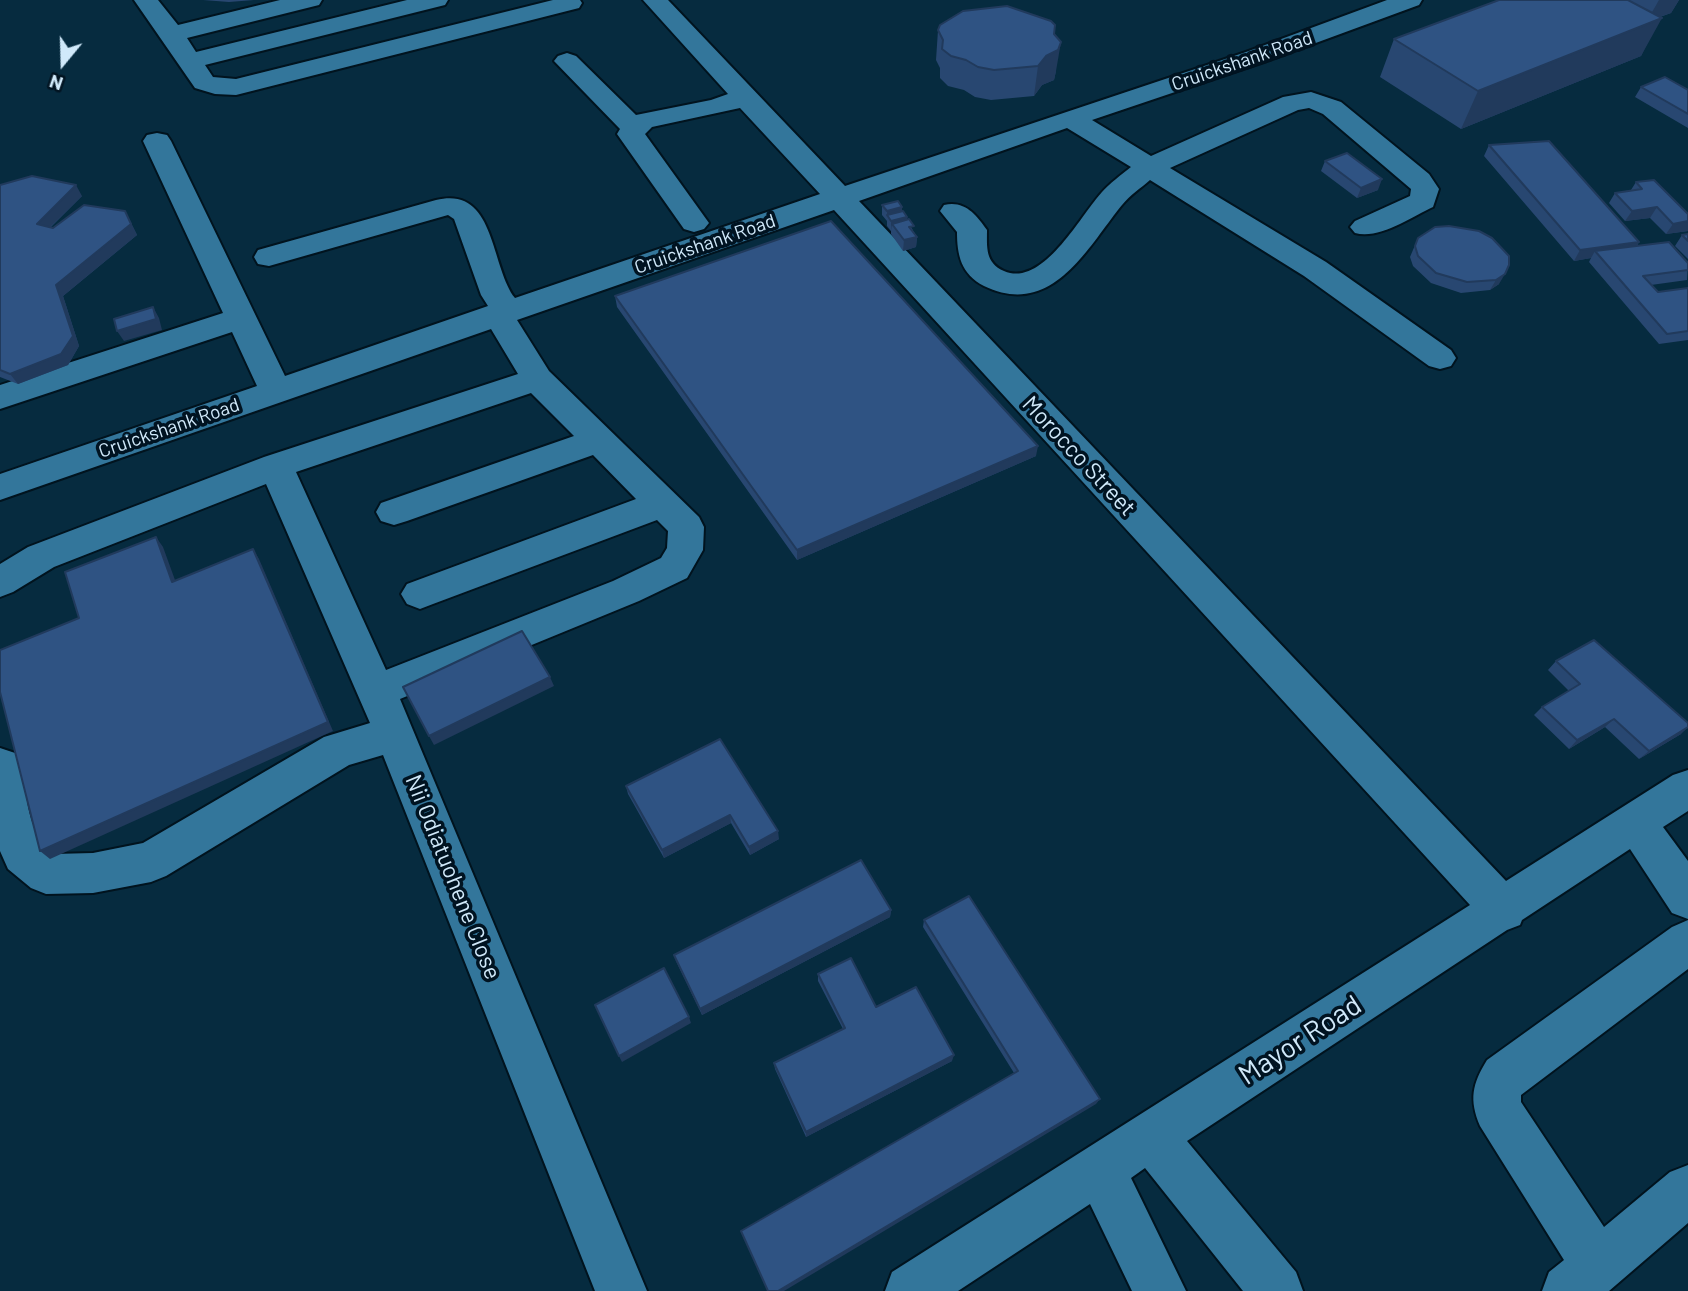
<!DOCTYPE html>
<html>
<head>
<meta charset="utf-8">
<style>
  body { margin:0 }
  #map { position:relative; width:1688px; height:1291px; overflow:hidden; background:#062b3f; font-family:Barlow,sans-serif }
  canvas { display:block }
  .north { position:absolute; left:28px; top:28px; width:70px; height:70px; -webkit-text-stroke:5px #001321; paint-order:stroke; rotate:199deg; font-size:19px; font-weight:700; line-height:28px; text-align:center; color:#d0e9fa }
  .north::after { content:''; display:block; margin:auto; width:24px; height:32px; background:#d0e9fa; clip-path:polygon(50% 0,100% 100%,50% 72%,0 100%) }
</style>
</head>
<body>
<div id="map">
<canvas width="1688" height="1291"></canvas>
<div class="north">N</div>
</div>
<script>
const ctx = document.querySelector('canvas').getContext('2d');
ctx.lineJoin = 'round';
function strokePath(path, color, width, dash) { ctx.strokeStyle = color; ctx.lineWidth = width; ctx.lineCap = dash ? 'butt' : 'round'; ctx.setLineDash(dash || []); ctx.stroke(path); }
function fill(path, color) { ctx.fillStyle = color; ctx.fill(path, 'evenodd'); }
function drawText(font, color, halo, rows, align = 'center') {
  ctx.font = font + ' Barlow,sans-serif'; ctx.lineWidth = 7; ctx.setLineDash([]); ctx.textBaseline = 'middle'; ctx.strokeStyle = halo; ctx.fillStyle = color; for (const [text, x, y, turn = 0] of rows) {
    ctx.save(); ctx.translate(x, y); ctx.rotate((+turn || 0) * Math.PI / 180); ctx.textAlign = isNaN(turn) ? turn : align; if (halo) ctx.strokeText(text, 0, 0); ctx.fillText(text, 0, 0); ctx.restore();
  }
}
const minor = new Path2D(`
  M134,0H158L178,25L280,0H322L319,5L187,38L196,52L407,0H448L445,5L205,65L213,77L236,79L553,0H580L582,3L579,8L236,95L215,94L195,88Z
  M643,0H668L845,186L1246,52L1387,0H1422L1419,5L1264,62L1092,120L1151,156L1283,97L1311,92L1341,102L1429,174L1439,189L1433,207C1411,217 1379,240 1355,233L1350,227L1355,221L1410,196L1411,189L1323,114L1309,108L1298,110L1170,168L1326,262L1451,350L1456,358L1451,366L1440,369L1429,366L1304,276L1150,180C1141,188 1130,195 1122,205C1087,248 1052,319 984,286C961,274 957,255 957,232L940,211L944,205C964,200 976,214 987,230C987,247 985,263 1004,271C1043,288 1080,216 1102,192C1110,183 1121,175 1131,167L1067,128L859,201L1506,881L1673,775L1688,770V811L1663,827L1688,861V919L1672,913L1630,849L1522,920L1520,925L1507,930L1187,1141L1296,1272L1303,1291H1243L1145,1168L1131,1178L1186,1291H1132L1090,1204L958,1291H885L892,1272L1470,905L834,210L517,320L549,371L699,517L704,527L703,550L687,578L639,601L400,699L647,1291H595L383,755L349,765L166,876L151,882L93,893L46,894L31,888L8,869L0,851V748L15,753C31,789 21,827 54,854L93,853L143,843L324,737L370,723L266,484L54,567L13,592L0,597V564L28,547L264,457L518,374L491,329L0,500V474L257,386L232,332L0,409V385L223,313L143,141L147,135L157,133L167,135L171,141L285,376L488,306L481,295L454,219L448,215L269,266L258,264L254,257L258,250L436,200C496,185 490,266 515,298L820,194L740,108L652,127L645,134L709,223L704,229L694,232L684,229L617,134L620,129L554,61L558,56L567,53L576,56L636,115L711,100L728,94ZM531,393L574,436L381,503L376,512L381,521L394,525L407,521L593,455L636,499L407,584L401,594L407,604L420,609L433,604L657,520L668,531L667,548L661,558L613,581L386,670L296,472Z
  M1688,920V969L1521,1095V1102L1604,1227L1670,1172L1688,1165V1223L1609,1291H1542L1549,1272L1564,1260L1480,1126C1469,1100 1472,1084 1487,1060L1672,927Z`);
strokePath(minor, '#01131e', 4);
fill(minor, '#33769b');
fill(new Path2D(`
  M203,0H254L229,2Z
  M1499,0H1679L1671,13L1660,17L1641,56L1461,129L1380,77L1394,39Z
  M938,30L1056,71L1054,80L1042,85L1034,96L991,100L975,97L964,90L948,86L940,78V68L936,60Z
  M1641,87L1688,90V128L1635,97Z
  M1489,145L1639,242L1637,246L1688,263L1687,280L1651,285L1658,292L1688,288V340L1659,344L1589,262L1591,258L1574,261L1484,156Z
  M1325,161L1378,190L1357,198L1321,171Z
  M1636,182L1688,231L1666,234L1650,218L1625,221L1609,203L1615,193L1631,190Z
  M0,185L82,196L50,228H53L125,211L137,235L63,296L79,346L68,365L18,384L0,377Z
  M882,205L902,207V212L917,237L916,247L903,251L891,234V231L887,226V221L882,215Z
  M1449,226L1499,284L1490,290L1461,293L1431,283L1413,266L1410,257L1418,238Z
  M1688,234V259L1675,246L1682,235Z
  M615,296L1036,456L797,560L617,307Z
  M1556,661L1681,734L1639,759L1605,727L1569,749L1534,715L1542,707L1569,691L1548,670Z
  M720,739L779,839L750,855L731,823L664,858L628,794L626,786Z
  M891,910L890,917L702,1015L676,961L674,955Z
  M924,920L1096,1104L1014,1073L923,927Z
  M818,974L876,1007L952,1061L806,1137L775,1069L774,1063L843,1029L818,981Z`), '#284771');
fill(new Path2D(`
  M1659,0H1679L1671,13L1647,21Z
  M1662,18L1641,56L1461,129L1478,91Z
  M1061,42L1056,71L1054,80L1042,85L1034,96L1038,66L1046,56Z
  M1382,179L1378,190L1357,198L1361,188Z
  M76,185L82,196L43,234L37,224Z
  M902,207V217L887,215V221V211Z
  M1657,207L1650,218L1625,221L1632,211Z
  M125,211L137,235L63,296L79,346L68,365L18,384L10,374L56,285Z
  M907,217V227L892,224L891,231V221Z
  M1688,221V231L1666,234L1673,224Z
  M917,237L916,247L903,251L904,240Z
  M1639,242L1633,253L1595,251L1591,258L1574,261L1580,250Z
  M1505,274L1499,284L1490,290L1496,280Z
  M153,307L159,318L162,330L124,341L117,331Z
  M1038,446L1036,456L797,560V550Z
  M156,537L163,547L179,591L172,582Z
  M253,549L259,559L333,731L50,859L40,851Z
  M550,677L554,686L434,745L429,736Z
  M1614,719L1605,727L1569,749L1577,740Z
  M1688,727L1681,734L1639,759L1649,751Z
  M730,815L731,823L664,858L662,850Z
  M778,831L779,839L750,855L749,847Z
  M891,910L890,917L702,1015L700,1009Z
  M689,1017L691,1023L622,1062L619,1056Z
  M954,1055L952,1061L806,1137V1132Z
  M1100,1099L1096,1104L784,1291H778Z`), '#213a5c');
const building = new Path2D(`
  M1499,0H1628L1662,18L1478,91L1394,39Z
  M1007,6L1051,21L1055,25L1054,34L1061,42L1058,50L1046,56L1038,66L994,70L978,67L966,60L951,56L942,49L943,40L938,30L940,25L963,11Z
  M1665,77L1688,90V114L1641,87Z
  M1549,141L1639,242L1580,250L1489,145Z
  M1347,153L1382,179L1361,188L1325,161Z
  M32,176L76,185L37,224L53,228L84,205L125,211L131,224L56,285L73,336L61,354L10,374L0,370V185Z
  M1654,180L1688,214V221L1673,224L1657,207L1632,211L1615,193L1642,189L1636,182Z
  M898,201L902,207L887,211L882,205Z
  M903,211L907,217L891,221L887,215Z
  M909,219L914,226L909,227L917,237L904,240L892,224Z
  M831,221L1038,446L797,550L615,296Z
  M1449,226L1479,231L1492,238L1509,256V265L1505,274L1496,280L1467,282L1436,273L1418,256L1415,246L1418,238L1435,227Z
  M1688,234V241L1682,235Z
  M1669,242L1688,263V270L1643,276L1658,292L1688,288V331L1667,334L1595,251Z
  M153,307L156,319L117,331L114,319Z
  M156,537L172,582L253,549L328,722L40,851L0,692V650L79,618L65,572Z
  M522,631L550,677L429,736L403,687Z
  M1594,640L1688,723V727L1649,751L1614,719L1577,740L1542,707L1580,684L1556,661Z
  M720,739L778,831L749,847L730,815L662,850L626,786Z
  M861,860L891,910L700,1009L674,955Z
  M969,896L1100,1099L778,1291H768L741,1231L1018,1071L924,920Z
  M851,958L876,1007L916,987L954,1055L806,1132L774,1063L845,1028L818,974Z
  M664,968L689,1017L619,1056L595,1005Z`);
fill(building, '#2f5383');
strokePath(building, '#213a5c', 2);
drawText('19px', '#d0e9fa', '#001321', [
  ["Cruickshank Road",1242,61,-19],
  ["Cruickshank Road",705,244,-19],
  ["Cruickshank Road",169,428,-19]
]);
drawText('23px', '#d0e9fa', '#001321', [
  ["Morocco Street",1079,456,47],
  ["Nii Odiatuohene Close",453,877,68]
]);
drawText('28px', '#d0e9fa', '#001321', [
  ["Mayor Road",1300,1040,-33]
]);
</script>
</body>
</html>
